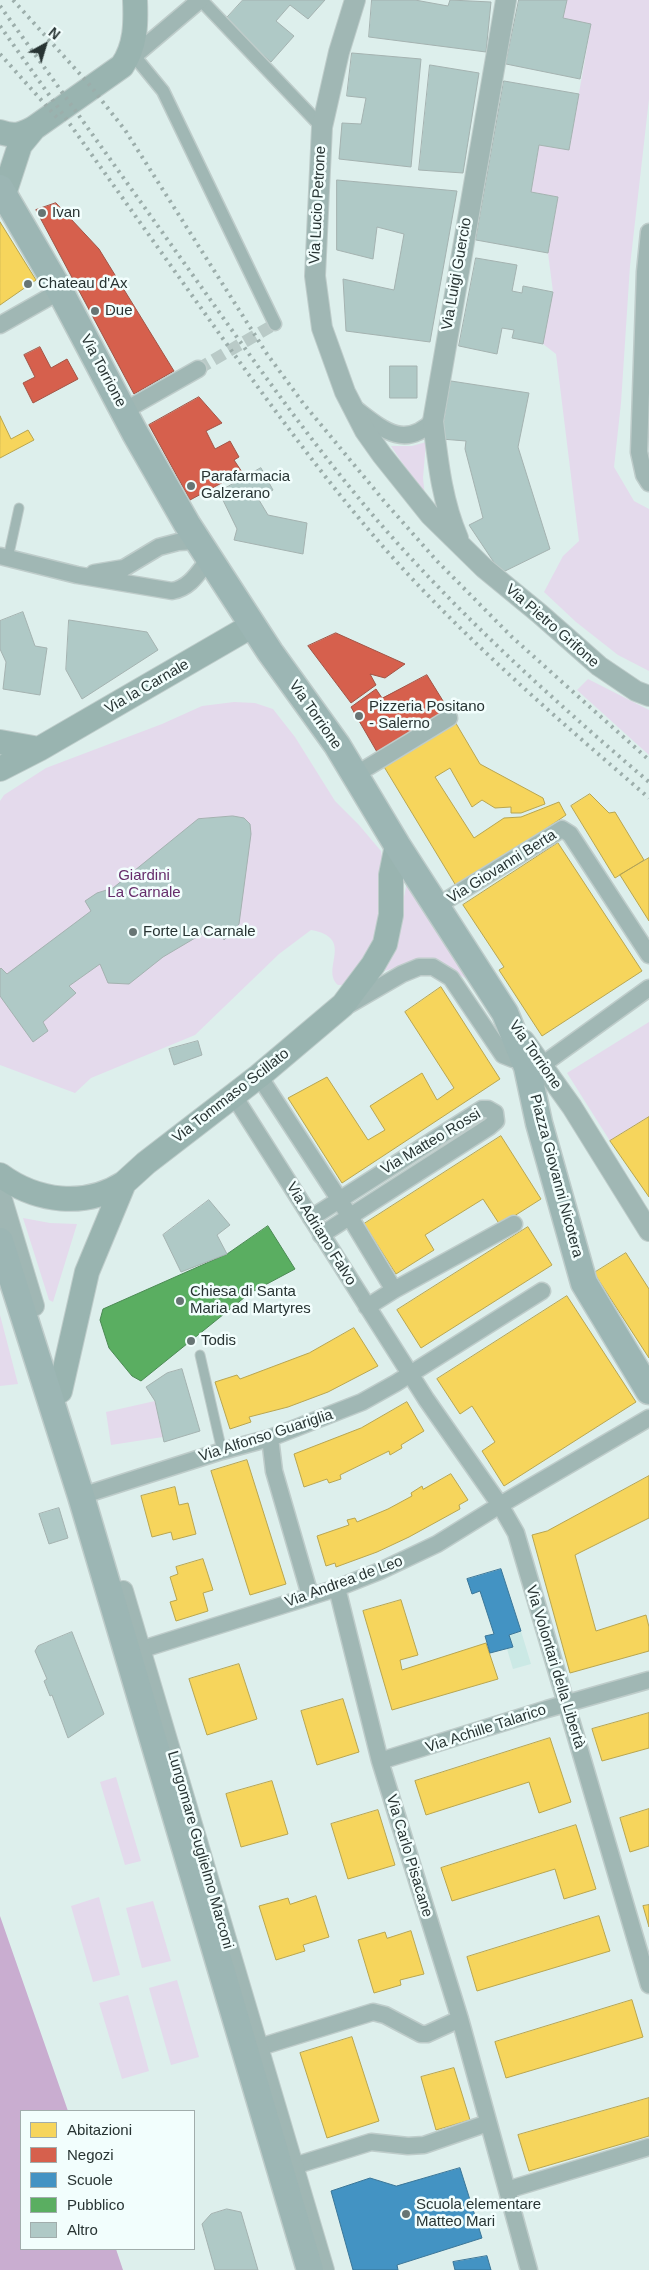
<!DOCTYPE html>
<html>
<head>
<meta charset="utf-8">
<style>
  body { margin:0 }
  #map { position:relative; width:649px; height:2270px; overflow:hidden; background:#ddefec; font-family:Helvetica,sans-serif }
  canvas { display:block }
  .legend { position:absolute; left:20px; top:2110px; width:175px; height:140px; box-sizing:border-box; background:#f2fefd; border:1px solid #a1adac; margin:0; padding:6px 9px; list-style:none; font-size:15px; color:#283433 }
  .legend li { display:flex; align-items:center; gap:10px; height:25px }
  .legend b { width:25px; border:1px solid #a1adac }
  .north { position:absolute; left:20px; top:20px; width:50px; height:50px; -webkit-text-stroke:4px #f2fefd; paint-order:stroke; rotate:39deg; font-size:14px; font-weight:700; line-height:20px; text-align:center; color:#283433 }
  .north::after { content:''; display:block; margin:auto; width:18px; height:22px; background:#283433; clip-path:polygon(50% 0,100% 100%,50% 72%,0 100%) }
</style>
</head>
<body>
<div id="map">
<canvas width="649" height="2270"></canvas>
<ul class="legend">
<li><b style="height:14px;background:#f6d55c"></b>Abitazioni</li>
<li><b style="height:14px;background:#d6604d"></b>Negozi</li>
<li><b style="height:14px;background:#4393c3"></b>Scuole</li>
<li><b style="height:14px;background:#5aae61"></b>Pubblico</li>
<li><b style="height:14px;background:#afc9c6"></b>Altro</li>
</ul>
<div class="north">N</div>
</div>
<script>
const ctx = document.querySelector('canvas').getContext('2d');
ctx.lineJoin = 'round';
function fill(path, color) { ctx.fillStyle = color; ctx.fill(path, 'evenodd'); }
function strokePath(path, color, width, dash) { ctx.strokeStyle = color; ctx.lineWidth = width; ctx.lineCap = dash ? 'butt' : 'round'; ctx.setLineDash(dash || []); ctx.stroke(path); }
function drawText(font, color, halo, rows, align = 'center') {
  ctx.font = font + ' Helvetica,sans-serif'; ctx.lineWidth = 5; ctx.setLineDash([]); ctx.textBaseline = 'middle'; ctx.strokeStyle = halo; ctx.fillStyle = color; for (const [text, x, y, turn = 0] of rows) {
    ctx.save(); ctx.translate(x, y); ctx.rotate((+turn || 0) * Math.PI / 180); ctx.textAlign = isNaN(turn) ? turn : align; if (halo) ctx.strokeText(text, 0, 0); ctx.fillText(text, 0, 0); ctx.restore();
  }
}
fill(new Path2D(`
  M521,1631L531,1664L513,1669L507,1649L513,1647L509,1635Z`), '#cbe9e5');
fill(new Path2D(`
  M567,0H649V99L630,266L621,403L614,467L634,501L649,509V671L618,655L576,622L544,592L563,556L579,541L556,354L543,344L553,292L548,253L558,197L531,192L539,145L569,150L591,25L563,18Z
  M426,442L423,478L425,497L391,446H412Z
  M588,679L649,710V755L577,690Z
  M234,702L255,703L273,709L295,737L335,801L359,825L381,851L385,875L375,946L345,985H338C320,969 356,938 311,930L279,954L195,1035L91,1078L75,1093L0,1065V801L4,795L46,768L162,724L202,706Z
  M407,882L475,985L453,970L419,961L381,972L398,927Z
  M649,1022V1117L610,1141L567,1073Z
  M23,1218L50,1223L77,1224L53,1302L49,1300Z
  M0,1315L18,1384L0,1386Z
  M155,1401L163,1437L111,1445L106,1412Z
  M116,1777L141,1861L125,1865L100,1782Z
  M99,1897L120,1975L93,1982L71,1906Z
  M153,1901L171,1961L142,1968L126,1908Z
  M177,1980L199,2057L171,2065L149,1988Z
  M128,1995L149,2071L122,2079L99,2003Z`), '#e4daec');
fill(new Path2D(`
  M0,1916L68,2111H21V2249H116L123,2270H0Z`), '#c9add0');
const homes = new Path2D(`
  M0,222L36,280L0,305Z
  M0,416L11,439L28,430L34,440L0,458Z
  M454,720L480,764L543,798L545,804L521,813H511V807L495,808L482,800L472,807L450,768L435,777L474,838L504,818L521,817L559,802L566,815L458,889L383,765Z
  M590,794L609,813L615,812L644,860L615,878L571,806Z
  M558,843L642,971L542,1036L499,970L504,967L463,905Z
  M649,858V921L620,875Z
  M441,987L500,1079L342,1183L288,1098L327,1077L368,1140L385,1130L370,1106L422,1073L437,1100L454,1088L405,1012Z
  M649,1117V1197L610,1141Z
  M501,1136L541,1199L500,1225L483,1199L425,1235L434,1250L396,1274L364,1224Z
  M528,1227L552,1265L421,1348L397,1310Z
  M626,1253L649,1289V1358L594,1273Z
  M567,1296L636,1402L504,1486L482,1451L495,1442L472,1406L460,1414L437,1379Z
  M354,1328L378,1366L328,1392L288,1407L249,1417L251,1422L230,1429L215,1382L237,1375L240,1379L309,1353Z
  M407,1402L424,1431L401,1445L402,1448L390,1455L389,1451L340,1475L341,1479L329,1483L327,1479L304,1487L294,1454L361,1428Z
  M247,1460L286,1584L250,1595L211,1471Z
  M451,1474L468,1500L459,1505L460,1509L409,1537L377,1552L336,1567L335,1563L326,1566L317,1536L349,1525L347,1520L355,1518L357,1522L388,1509L412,1496L411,1493L422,1486L423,1489Z
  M649,1476V1518L575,1555L596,1631L646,1615L649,1627V1651L570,1673L532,1535L547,1531Z
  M175,1487L179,1505L188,1503L196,1534L173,1540L171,1532L152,1537L141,1496Z
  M203,1559L213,1590L203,1593L208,1611L176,1621L170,1602L177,1600L170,1577L178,1574L176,1567Z
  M401,1600L418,1655L400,1660L402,1670L486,1643L498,1679L392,1710L363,1611Z
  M239,1664L257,1719L207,1735L189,1679Z
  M343,1699L359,1752L317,1765L301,1711Z
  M649,1713V1748L602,1761L592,1729Z
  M550,1738L571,1802L539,1813L529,1782L426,1815L415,1781Z
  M272,1781L288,1834L241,1847L226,1794Z
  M649,1809V1846L630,1852L620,1818Z
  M378,1810L395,1865L348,1879L331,1824Z
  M576,1825L596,1889L564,1899L555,1869L452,1901L441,1868Z
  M316,1896L329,1937L303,1945L305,1951L276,1960L259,1906L288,1898L290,1904Z
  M649,1905V1927L643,1906Z
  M599,1916L610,1951L477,1991L467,1957Z
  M411,1931L424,1974L400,1980L401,1985L374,1993L358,1940L385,1932L387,1938Z
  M632,2000L643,2037L506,2078L495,2042Z
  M352,2037L379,2121L327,2138L300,2053Z
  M454,2068L470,2120L436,2130L421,2077Z
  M649,2098V2136L529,2171L518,2135Z`);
fill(homes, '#f6d55c');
strokePath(homes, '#b8a550', 1);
const shops = new Path2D(`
  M56,203L99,249L174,371L134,394L36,210Z
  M40,347L51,368L67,359L78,379L33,403L23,383L35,377L24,355Z
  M199,397L222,423L206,431L215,449L230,441L239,457L234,460L242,472L190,500L149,425Z
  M336,633L405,664L385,678L370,674L376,685L351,703L308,646Z
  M427,675L448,709L377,752L351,707L376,689L382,698Z`);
fill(shops, '#d6604d');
strokePath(shops, '#a25345', 1);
const schools = new Path2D(`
  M501,1569L521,1631L509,1635L513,1647L490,1653L485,1636L494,1634L480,1591L472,1594L467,1579Z
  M460,2168L482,2238L397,2265L398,2270H353L331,2191L370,2178L396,2186Z
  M487,2256L491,2270H455L453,2262Z`);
fill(schools, '#4393c3');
strokePath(schools, '#3b7698', 1);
const public = new Path2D(`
  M268,1226L295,1269L250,1293L141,1381L132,1376L109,1348L100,1320L103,1309L227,1254Z`);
fill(public, '#5aae61');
strokePath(public, '#4b8953', 1);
const building = new Path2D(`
  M243,0H325L308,19L290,5L276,21L294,36L271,62L224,21Z
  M372,0H415L448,6L450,0L491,2L486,52L369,37Z
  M519,0H567L563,18L591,24L580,79L506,64Z
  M352,53L421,59L411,167L339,159L342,123L361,124L366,98L347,96Z
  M430,65L479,73L463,173L419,170Z
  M504,81L579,94L569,150L539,145L531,192L558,197L548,253L476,240Z
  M337,180L457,191L430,342L346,331L343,279L394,290L404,234L377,227L373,259L337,250Z
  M476,258L517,265L512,291L522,293L523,286L553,292L543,344L512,338L514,330L502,328L497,354L459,346Z
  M390,366H417V398H390Z
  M451,381L529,393L518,447L550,549L501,573L469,525L483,518L465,449L466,441L441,439Z
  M261,468L273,490L259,500L268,515L307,523L303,554L234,540L237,529L219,492Z
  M23,612L35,646L47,648L40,695L3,689L6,662L0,649V621Z
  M69,620L147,632L158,650L82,699L66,670Z
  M233,816L244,818L250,824L251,834L239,924L224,940L217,925L163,957L129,984L108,983L100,964L69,986L76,993L43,1022L48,1031L33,1042L0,996V969L1,968L7,974L91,911L85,901L97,893L113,888L198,819Z
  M198,1041L202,1055L174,1065L169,1049Z
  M209,1200L230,1225L217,1235L227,1254L181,1272L163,1235Z
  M182,1369L200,1431L164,1442L155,1401L146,1387L167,1373Z
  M59,1508L68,1538L49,1544L39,1514Z
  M72,1632L104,1714L68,1738L52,1695L50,1696L44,1681L47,1679L35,1651L38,1646Z
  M227,2209L241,2212L258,2270H215L202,2224L211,2214Z`);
fill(building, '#afc9c6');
strokePath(building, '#a4b2b0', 1);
strokePath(new Path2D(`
  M198,369L275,324`), '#b9cac7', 12, [12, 6]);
const service = new Path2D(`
  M8,558L19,508
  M200,1355L222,1451`);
const pedestrian = new Path2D(`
  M201,0L322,127
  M131,52L163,91L275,324`);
const minor = new Path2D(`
  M128,61L200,0
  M649,232L645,272L639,452L644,475L649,483
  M0,325L60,291
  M353,407C380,427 403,451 433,421
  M124,411L198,369
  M0,556L77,575L172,591C190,588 198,573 209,559
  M94,573L124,568L159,547L178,542L198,541
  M355,775L449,718
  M437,906L562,829L570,834L649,955
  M345,1007L402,974L419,967H433L451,978L503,1055L513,1059H525
  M542,1065L649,988
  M259,1076L339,1199L394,1290
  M234,1096L426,1399L500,1505L516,1533L649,1985
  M311,1218L482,1109H488L495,1113L496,1121L489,1127L321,1235
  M367,1307L394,1290L514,1224
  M270,1438L274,1471L310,1595
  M81,1496L222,1451L270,1438L362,1402L396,1383L542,1291
  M337,1588L380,1761L460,2019L529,2270
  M130,1653L337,1588L380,1571L437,1544L500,1505L649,1418
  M380,1761L547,1709L649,1680
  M247,2051L373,2012L385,2015L421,2034H427L460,2019
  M281,2170L371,2142L408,2146L424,2145L488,2123
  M507,2190L649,2147`);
const tertiary = new Path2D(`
  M355,0L339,52L322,127L315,276L322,328L345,392L365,431L382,455L430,515L484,568L540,614L599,666L636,691L649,696
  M458,538C442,501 438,462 433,421L506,0
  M524,1040L572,1107L649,1231
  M0,1193L34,1306
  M123,1591L324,2270`);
const secondary = new Path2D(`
  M0,132C14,137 21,135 34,128L122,66C136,46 136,23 135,0
  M4,194L20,145L34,128
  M0,742L39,749L253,625
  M0,769L39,749
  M0,1175C37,1202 85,1208 124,1183
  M60,1391L87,1272L124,1183L146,1163L259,1076L343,1005L373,965L385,944L391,915V875L397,845`);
const primary = new Path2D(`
  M0,188L60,291L135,433L187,524L270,652L337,745L397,845L505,1013L527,1067L539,1123L584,1283L649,1391
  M0,1241L81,1496L310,2270`);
strokePath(service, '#beccca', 11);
strokePath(pedestrian, '#beccca', 15);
strokePath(minor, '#beccca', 19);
strokePath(tertiary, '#beccca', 22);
strokePath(secondary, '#beccca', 26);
strokePath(primary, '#beccca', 29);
strokePath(service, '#a0b7b4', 9);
strokePath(pedestrian, '#a0b7b4', 12);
strokePath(minor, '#a0b7b4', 16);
strokePath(tertiary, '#a0b7b4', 20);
strokePath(secondary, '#99b4b0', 24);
strokePath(primary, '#9cb6b4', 26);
strokePath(new Path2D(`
  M13,0L88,83L125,130L267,354L303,403L384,501L437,561L512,637L649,760
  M0,6C68,100 135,194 202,288C258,367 314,446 377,520C460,616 553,700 649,782
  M0,26C62,113 124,200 186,287C246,371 306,456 373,535C456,632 553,715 649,798
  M0,54L60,121`), '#9caeab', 4, [2.5, 5]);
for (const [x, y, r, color] of [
  [42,213,5,"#677574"],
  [28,284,5,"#677574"],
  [95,311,5,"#677574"],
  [191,486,5,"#677574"],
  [359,716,5,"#677574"],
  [133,932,5,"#677574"],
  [180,1301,5,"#677574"],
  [191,1341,5,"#677574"],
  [406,2214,5,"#677574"]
]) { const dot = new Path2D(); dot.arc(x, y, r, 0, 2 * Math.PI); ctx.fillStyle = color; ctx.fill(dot); strokePath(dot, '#f2fefd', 2); }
drawText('15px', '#283433', '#f2fefd', [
  ["Via Lucio Petrone",318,205,-87],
  ["Via Luigi Guercio",457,274,-80],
  ["Via Torrione",103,371,62],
  ["Via Pietro Grifone",552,626,41],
  ["Via la Carnale",147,687,-30],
  ["Via Torrione",315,715,55],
  ["Via Giovanni Berta",502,867,-32],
  ["Via Torrione",535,1055,55],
  ["Via Tommaso Scillato",231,1096,-38],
  ["Via Matteo Rossi",431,1142,-31],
  ["Piazza Giovanni Nicotera",556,1176,75],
  ["Via Adriano Falvo",321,1234,58],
  ["Via Alfonso Guariglia",266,1436,-18],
  ["Via Andrea de Leo",344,1582,-20],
  ["Via Volontari della Libertà",555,1667,73],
  ["Via Achille Talarico",486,1729,-18],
  ["Lungomare Guglielmo Marconi",200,1850,74],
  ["Via Carlo Pisacane",409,1856,73]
]);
drawText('15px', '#283433', '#f2fefd', [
  ["Ivan",52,213],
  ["Chateau d'Ax",38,284],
  ["Due",105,311],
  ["Parafarmacia",201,477],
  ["Galzerano",201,494],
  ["Pizzeria Positano",369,707],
  ["- Salerno",369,724],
  ["Forte La Carnale",143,932],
  ["Chiesa di Santa",190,1292],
  ["Maria ad Martyres",190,1309],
  ["Todis",201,1341],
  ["Scuola elementare",416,2205],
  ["Matteo Mari",416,2222]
], 'left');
drawText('15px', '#662c6b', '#f2fefd', [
  ["Giardini",144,876],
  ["La Carnale",144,893]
]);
</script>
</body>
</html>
